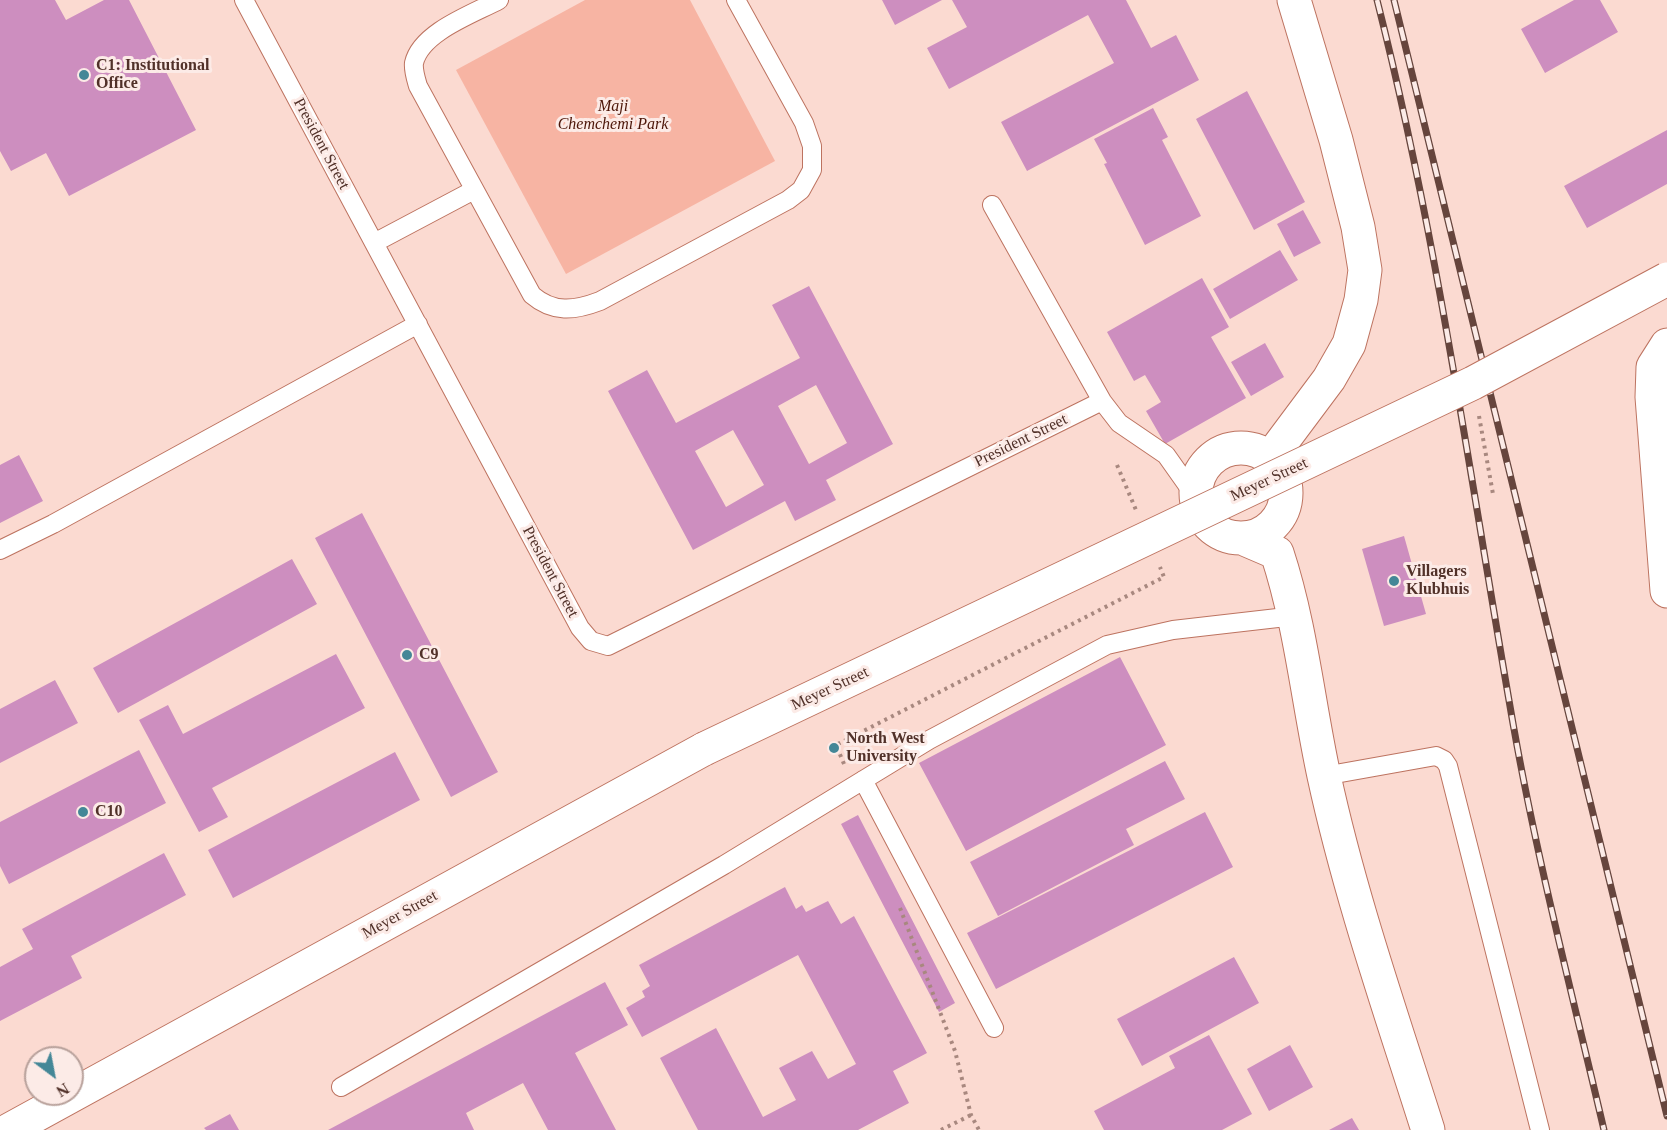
<!DOCTYPE html>
<html>
<head>
<meta charset="utf-8">
<style>
  body { margin:0 }
  #map { position:relative; width:1667px; height:1130px; overflow:hidden; background:#fbdad1; font-family:"Times New Roman",serif }
  canvas { display:block }
  .north { position:absolute; left:24px; top:1046px; width:60px; height:60px; box-sizing:border-box; background:#fcebe7; border:2px solid #b8a19b; border-radius:50%; rotate:148deg; font-size:16px; font-weight:700; line-height:24px; text-align:center; color:#513129 }
  .north::after { content:''; display:block; margin:auto; width:21px; height:27px; background:#448797; clip-path:polygon(50% 0,100% 100%,50% 72%,0 100%) }
</style>
</head>
<body>
<div id="map">
<canvas width="1667" height="1130"></canvas>
<div class="north">N</div>
</div>
<script>
const ctx = document.querySelector('canvas').getContext('2d');
ctx.lineJoin = 'round';
function fill(path, color) { ctx.fillStyle = color; ctx.fill(path, 'evenodd'); }
function strokePath(path, color, width, dash) { ctx.strokeStyle = color; ctx.lineWidth = width; ctx.lineCap = dash ? 'butt' : 'round'; ctx.setLineDash(dash || []); ctx.stroke(path); }
function drawText(font, color, halo, rows, align = 'center') {
  ctx.font = font + ' "Times New Roman",serif'; ctx.lineWidth = 6; ctx.setLineDash([]); ctx.textBaseline = 'middle'; ctx.strokeStyle = halo; ctx.fillStyle = color; for (const [text, x, y, turn = 0] of rows) {
    ctx.save(); ctx.translate(x, y); ctx.rotate((+turn || 0) * Math.PI / 180); ctx.textAlign = isNaN(turn) ? turn : align; if (halo) ctx.strokeText(text, 0, 0); ctx.fillText(text, 0, 0); ctx.restore();
  }
}
fill(new Path2D(`
  M585,0H690L775,161L566,274L456,70Z`), '#f7b4a3');
fill(new Path2D(`
  M0,0H55L66,20L104,0H129L196,130L69,196L46,153L11,171L0,151Z
  M882,0H942L895,25Z
  M952,0H1126L1151,48L1176,35L1199,80L1027,171L1001,122L1114,63L1088,15L949,89L927,48L967,27Z
  M1574,0H1600L1618,32L1545,73L1521,29Z
  M1247,91L1305,202L1254,230L1196,119Z
  M1153,108L1168,137L1162,140L1201,216L1145,245L1104,164L1107,163L1094,139Z
  M1667,130V184L1587,228L1564,186Z
  M1303,210L1321,243L1294,257L1277,224Z
  M1280,250L1298,280L1230,319L1213,289Z
  M1202,278L1229,327L1211,337L1246,398L1165,444L1146,411L1161,402L1145,375L1134,381L1107,332Z
  M809,286L893,444L826,480L836,500L795,521L785,501L693,550L608,391L647,370L676,423L800,358L772,305ZM816,385L847,443L809,464L778,406ZM733,430L764,485L726,507L695,451Z
  M1265,343L1284,377L1251,396L1231,362Z
  M19,455L43,501L0,523V465Z
  M362,513L498,772L451,797L315,538Z
  M1404,536L1426,614L1384,626L1362,549Z
  M292,559L317,604L118,713L93,668Z
  M336,654L365,708L212,788L228,817L199,832L139,720L168,705L183,734Z
  M1120,657L1166,745L966,851L919,763Z
  M55,680L78,723L0,763V709Z
  M139,750L166,803L9,884L0,866V822Z
  M395,752L420,800L233,898L208,850Z
  M1165,761L1185,799L1126,829L1134,845L998,916L970,862Z
  M1205,812L1233,867L996,989L967,933Z
  M858,815L955,1003L939,1012L841,824Z
  M164,853L186,895L71,956L82,978L0,1021V967L33,949L22,929Z
  M785,887L796,909L802,905L806,912L828,901L841,924L854,916L927,1053L893,1071L909,1103L858,1130H698L660,1058L716,1028L763,1117L796,1100L779,1068L812,1051L828,1079L856,1064L798,955L642,1037L626,1008L645,997L642,991L650,986L639,965Z
  M1234,957L1259,1003L1142,1066L1117,1019Z
  M605,982L628,1025L575,1053L616,1130H548L523,1083L466,1113L474,1130H328Z
  M1209,1035L1252,1114L1222,1130H1104L1094,1111L1175,1068L1169,1056Z
  M1290,1045L1313,1087L1269,1111L1247,1069Z
  M230,1114L239,1130H206L204,1128Z
  M1352,1118L1359,1130H1329Z`), '#cd8ebf');
const lane = new Path2D(`
  M244,0L580,628L591,641L608,646L1102,401
  M499,0C473,14 421,32 414,63C413,70 416,79 418,86L532,295C553,313 574,311 600,301L788,200L801,190L812,170V146L804,123L736,0
  M992,205L1102,401L1119,423L1166,455L1195,496
  M374,243L474,190
  M0,550L53,524L418,324
  M1324,776L1436,756L1444,760L1448,766L1540,1130
  M863,780L994,1028
  M341,1087L724,865L929,740L1107,645L1173,630L1295,616`);
const street = new Path2D(`
  M1667,345L1653,367L1652,397L1667,591
  M1196 493a45 45 0 1 1 90 0a45 45 0 1 1-90 0Z
  M1270,458L1329,379L1349,344L1361,300L1365,270L1358,227L1336,140L1294,0
  M1242,538L1277,553C1301,626 1308,702 1324,776C1350,896 1391,1013 1428,1130`);
const secondary = new Path2D(`
  M9,1130L704,749`);
strokePath(lane, '#bd7360', 20);
strokePath(street, '#bd7360', 35);
strokePath(secondary, '#bd7360', 35);
strokePath(new Path2D(`
  M1479,416L1493,494
  M1117,465L1136,510
  M844,764L836,745L1164,577L1160,567
  M900,908L955,1051L971,1115L979,1130
  M941,1130L971,1115`), '#a8887f', 4, [3, 4.5]);
strokePath(lane, '#fff', 18);
strokePath(street, '#fff', 33);
strokePath(secondary, '#fff', 33);
const rail = new Path2D(`
  M1377,0C1438,240 1471,485 1514,729C1538,864 1573,997 1604,1130
  M1394,0L1667,1116`);
strokePath(rail, '#66453d', 7);
strokePath(rail, '#fcebe7', 4.5, [14]);
const secondaryBridge = new Path2D(`
  M704,749L1473,383L1667,279`);
strokePath(secondaryBridge, '#bd7360', 35, []);
strokePath(secondaryBridge, '#fff', 33);
for (const [x, y, r, color] of [
  [84,75,6,"#448797"],
  [1394,581,6,"#448797"],
  [407,655,6,"#448797"],
  [834,748,6,"#448797"],
  [83,812,6,"#448797"]
]) { const dot = new Path2D(); dot.arc(x, y, r, 0, 2 * Math.PI); ctx.fillStyle = color; ctx.fill(dot); strokePath(dot, '#fcebe7', 2); }
drawText('bold 16px', '#513129', '#fcebe7', [
  ["C1: Institutional",96,66],
  ["Office",96,84],
  ["Villagers",1406,572],
  ["Klubhuis",1406,590],
  ["C9",419,655],
  ["North West",846,739],
  ["University",846,757],
  ["C10",95,812]
], 'left');
drawText('italic 16px', '#4d1609', '#fcebe7', [
  ["Maji",613,107],
  ["Chemchemi Park",613,125]
]);
drawText('16px', '#513129', '#fcebe7', [
  ["President Street",321,144,62],
  ["President Street",1021,441,-26],
  ["Meyer Street",1269,480,-25],
  ["President Street",550,572,62],
  ["Meyer Street",830,689,-25],
  ["Meyer Street",400,915,-29]
]);
</script>
</body>
</html>
